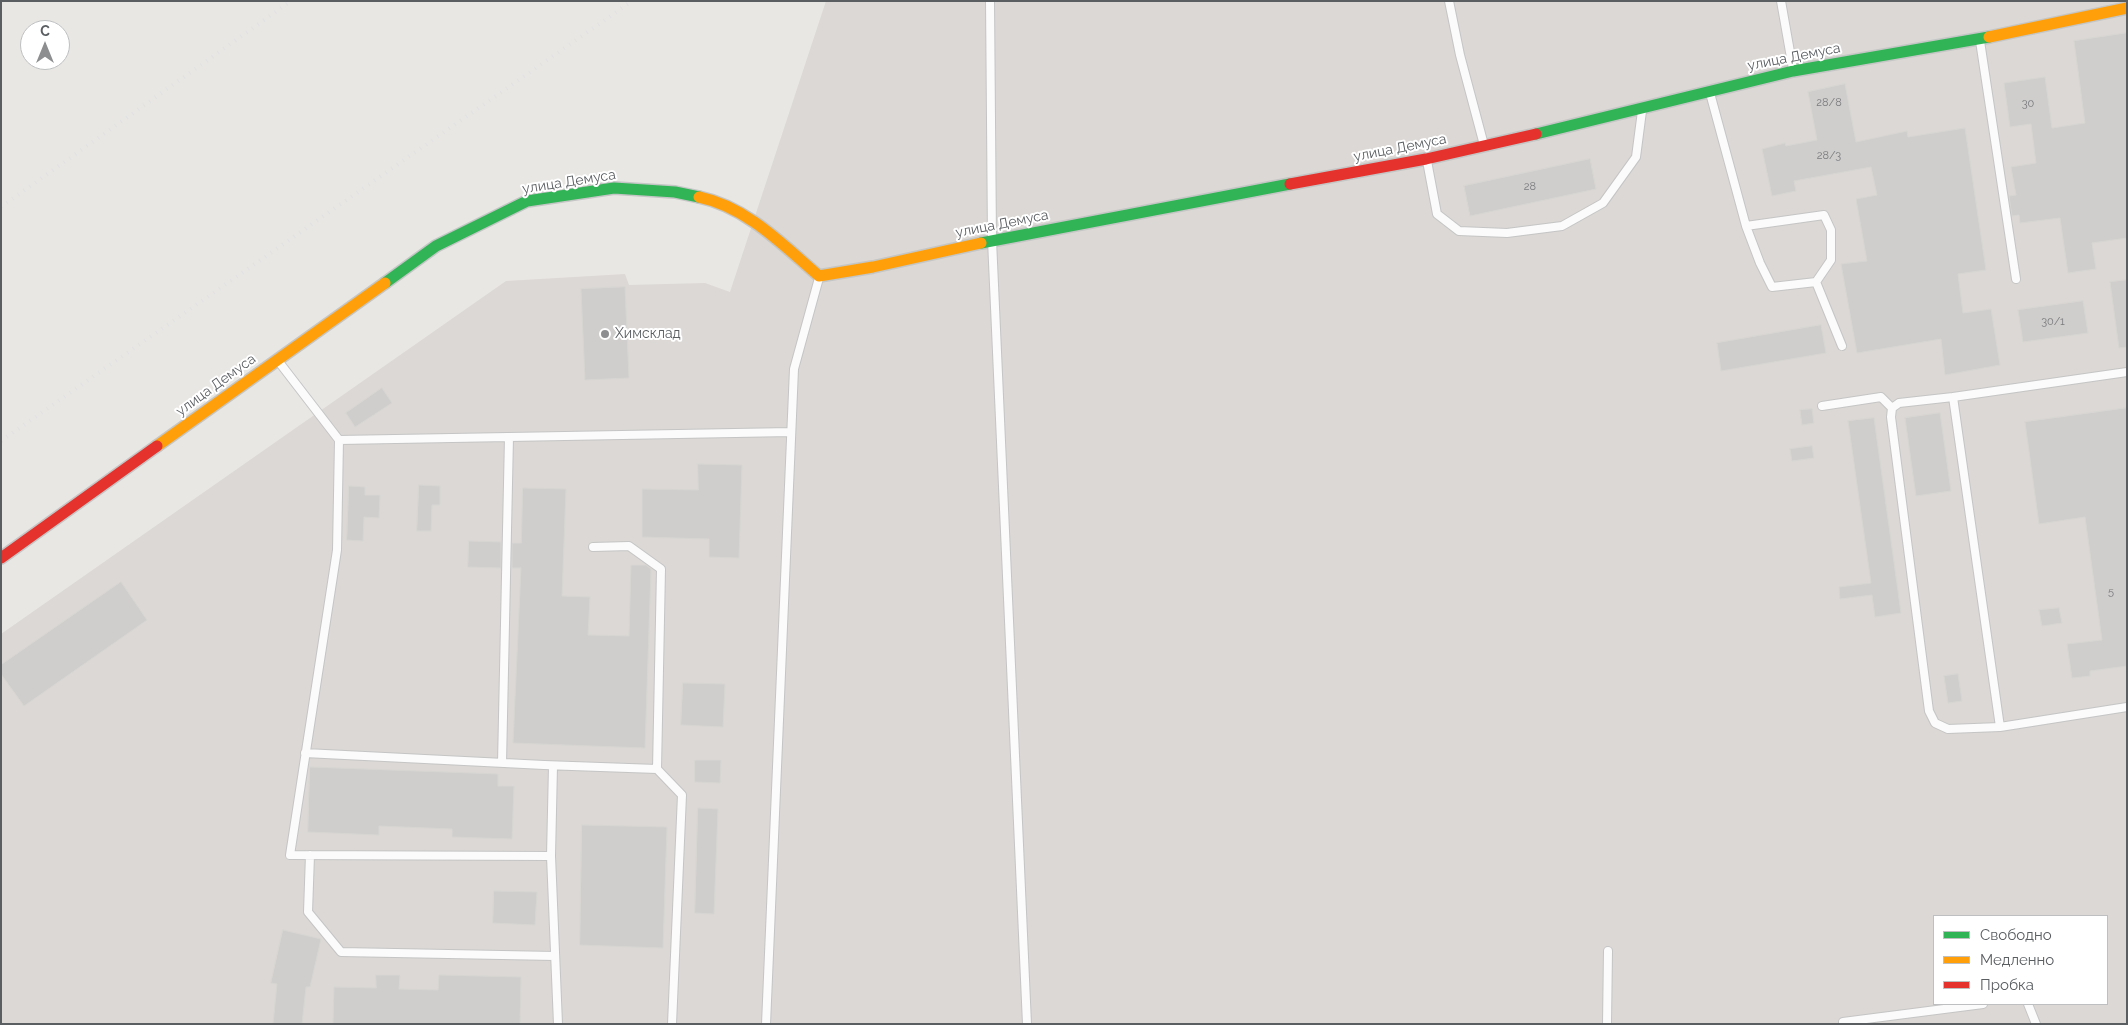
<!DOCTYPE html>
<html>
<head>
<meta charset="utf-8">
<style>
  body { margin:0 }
  #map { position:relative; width:2128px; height:1025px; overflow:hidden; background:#e9e7e4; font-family:Raleway,sans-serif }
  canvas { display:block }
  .frame { position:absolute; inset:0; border:2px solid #5a5e61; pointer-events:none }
  .legend { position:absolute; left:1933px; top:915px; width:175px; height:90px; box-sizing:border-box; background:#fff; border:1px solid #bdbfc0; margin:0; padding:6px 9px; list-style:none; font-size:15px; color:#5a5e61 }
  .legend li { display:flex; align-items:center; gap:10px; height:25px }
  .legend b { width:25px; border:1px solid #bdbfc0 }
  .north { position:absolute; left:20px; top:20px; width:50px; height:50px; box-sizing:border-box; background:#fff; border:1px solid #bdbfc0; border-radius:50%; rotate:0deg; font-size:14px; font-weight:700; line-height:20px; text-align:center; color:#5a5e61 }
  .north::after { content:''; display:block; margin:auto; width:18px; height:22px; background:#8c8e8f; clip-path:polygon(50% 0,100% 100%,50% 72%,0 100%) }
</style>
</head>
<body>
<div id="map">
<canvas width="2128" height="1025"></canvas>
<div class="frame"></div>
<ul class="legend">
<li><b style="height:6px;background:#30b455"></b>Свободно</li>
<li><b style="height:6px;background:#ff9f0a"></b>Медленно</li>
<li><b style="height:6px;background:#e5322d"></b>Пробка</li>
</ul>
<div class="north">С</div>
</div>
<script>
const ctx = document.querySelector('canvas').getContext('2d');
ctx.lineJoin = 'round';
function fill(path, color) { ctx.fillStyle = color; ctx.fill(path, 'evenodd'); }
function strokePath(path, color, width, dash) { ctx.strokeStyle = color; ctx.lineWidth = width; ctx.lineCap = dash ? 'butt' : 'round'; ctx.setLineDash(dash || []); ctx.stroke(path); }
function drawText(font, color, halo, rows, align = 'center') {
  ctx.font = font + ' Raleway,sans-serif'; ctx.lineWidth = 4; ctx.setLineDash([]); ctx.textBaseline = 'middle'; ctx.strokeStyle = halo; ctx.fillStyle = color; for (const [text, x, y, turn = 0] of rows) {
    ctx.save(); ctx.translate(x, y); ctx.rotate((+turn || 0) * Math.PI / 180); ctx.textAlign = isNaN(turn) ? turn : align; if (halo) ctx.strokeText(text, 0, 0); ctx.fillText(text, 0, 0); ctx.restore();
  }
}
fill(new Path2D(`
  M826,1H2127V1024H1V634L506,281L625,274L629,285L705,283L730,292ZM1934,916H2107V1004H1934Z`), '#dbd8d5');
const building = new Path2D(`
  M2127,33V238L2092,243L2096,269L2068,273L2060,218L2020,223L2019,215L2012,216L2009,196L2016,195L2011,167L2036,163L2031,124L2010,127L2004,83L2045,77L2052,128L2085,123L2074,41Z
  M1845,84L1856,142L1907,131L1908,137L1965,128L1986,270L1958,274L1963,313L1991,309L2000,365L1945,375L1941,339L1857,353L1841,264L1867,261L1856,199L1877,195L1871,167L1794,181L1796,191L1772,196L1762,149L1785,143L1786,146L1817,140L1808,92Z
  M1590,159L1596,189L1470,216L1464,186Z
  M2127,280V347L2119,348L2110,282Z
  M625,287L629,378L585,380L581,289Z
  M2083,301L2088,333L2023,342L2018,310Z
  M1821,325L1826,353L1721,371L1717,343Z
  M382,388L392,403L355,427L346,413Z
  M2127,408V666L2090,671V676L2072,678L2067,644L2102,640L2085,517L2039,524L2025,422Z
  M1812,409L1814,423L1802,425L1800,410Z
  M1940,413L1951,491L1916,496L1905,418Z
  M1874,418L1901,613L1875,617L1872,595L1840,599L1839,587L1871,583L1848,421Z
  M1812,446L1814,458L1792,461L1790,449Z
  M698,464L742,465L739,558L709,557V539L642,537V489L698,490Z
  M419,485L440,486V505H432L431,531H417Z
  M349,486L365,487V495H380L379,518L364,517L363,541L347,540Z
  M523,488L566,489L562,596L590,597L588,635L629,636L631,565H646L651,569L645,748L513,743L521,568H512V543H521Z
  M469,541L501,542V568L468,567Z
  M121,582L147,620L24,706L1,674V665Z
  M2059,608L2062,623L2042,626L2039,610Z
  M1958,674L1962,701L1948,703L1944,676Z
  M683,683L725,684L723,727L681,725Z
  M695,760H721L720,783L695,782Z
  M310,767L498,774V786H514L512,839L452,837V829L379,826V835L308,832Z
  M698,808L718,809L714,914L695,913Z
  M582,825L667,827L663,948L580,945Z
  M494,891L537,892L535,925L493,923Z
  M283,930L321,939L310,987H306L302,1024H273L277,984L271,983Z
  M376,975H400L399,989L438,990L439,975L521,977L520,1024H333L334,987L376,988Z`);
fill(building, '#d0cecd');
strokePath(building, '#d8d6d3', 1);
const lane = new Path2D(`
  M990,1L992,240L1027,1024
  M1449,1L1460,55L1484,145
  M1781,1L1793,69
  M1980,41L2016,279
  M1710,93L1746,226L1824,215L1831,230V260L1816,282L1772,287L1760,263L1746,226
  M1427,161L1437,214L1459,231L1507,233L1562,226L1603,203L1636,157L1642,111
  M1816,282L1842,346
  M279,362L339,440L791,432
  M2127,372L1953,397L2000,727L2127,707
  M1953,397L1899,403L1892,408L1891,417L1929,711L1935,723L1948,729L2000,727
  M1822,406L1881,397L1892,408
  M339,440L337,550L290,855L551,856
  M593,547L629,546L661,569L657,769L682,795L672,1024
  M305,753L544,765L657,769
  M502,763L509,437
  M553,766L551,856L558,1024
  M310,855L308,912L341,952L555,956
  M2028,1004L2036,1024
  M1843,1022L1983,1004
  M766,1024L794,369L819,278
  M1607,1024L1608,951`);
const fast = new Path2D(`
  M1536,134L1793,71L1989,37
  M981,243L1290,184
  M385,283L436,246L527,201L614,188L675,192L699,197`);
const slow = new Path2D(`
  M1989,37L2127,8
  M699,197C747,207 783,245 819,276L873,267L981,243
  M157,446L385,283`);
const jam = new Path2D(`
  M1290,184L1426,159L1536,134
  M1,558L157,446`);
strokePath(lane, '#c5c5c5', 10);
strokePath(fast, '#c4c5c5', 14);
strokePath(slow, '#c4c5c5', 14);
strokePath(jam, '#c4c5c5', 14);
strokePath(lane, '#fcfbfb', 8);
strokePath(fast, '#30b455', 11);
strokePath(slow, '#ff9f0a', 11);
strokePath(jam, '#e5322d', 11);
strokePath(new Path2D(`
  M1,207L291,1
  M1,441L632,1`), '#e0e1e1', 4, [1, 6]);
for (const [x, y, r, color] of [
  [605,334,5,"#8c8e8f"]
]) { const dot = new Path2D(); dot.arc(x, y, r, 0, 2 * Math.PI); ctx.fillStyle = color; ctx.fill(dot); strokePath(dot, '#fff', 2); }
drawText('11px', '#797b7d', null, [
  ["28/8",1829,103],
  ["30",2028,104],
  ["28/3",1829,156],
  ["28",1530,187],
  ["30/1",2053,322],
  ["5",2111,592]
]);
drawText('14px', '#5a5e61', '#fff', [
  ["улица Демуса",1794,57,-11],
  ["улица Демуса",1400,148,-11],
  ["улица Демуса",569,182,-9],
  ["улица Демуса",1002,224,-11],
  ["улица Демуса",216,385,-36]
]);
drawText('14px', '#5a5e61', '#fff', [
  ["Химсклад",615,334]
], 'left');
</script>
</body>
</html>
